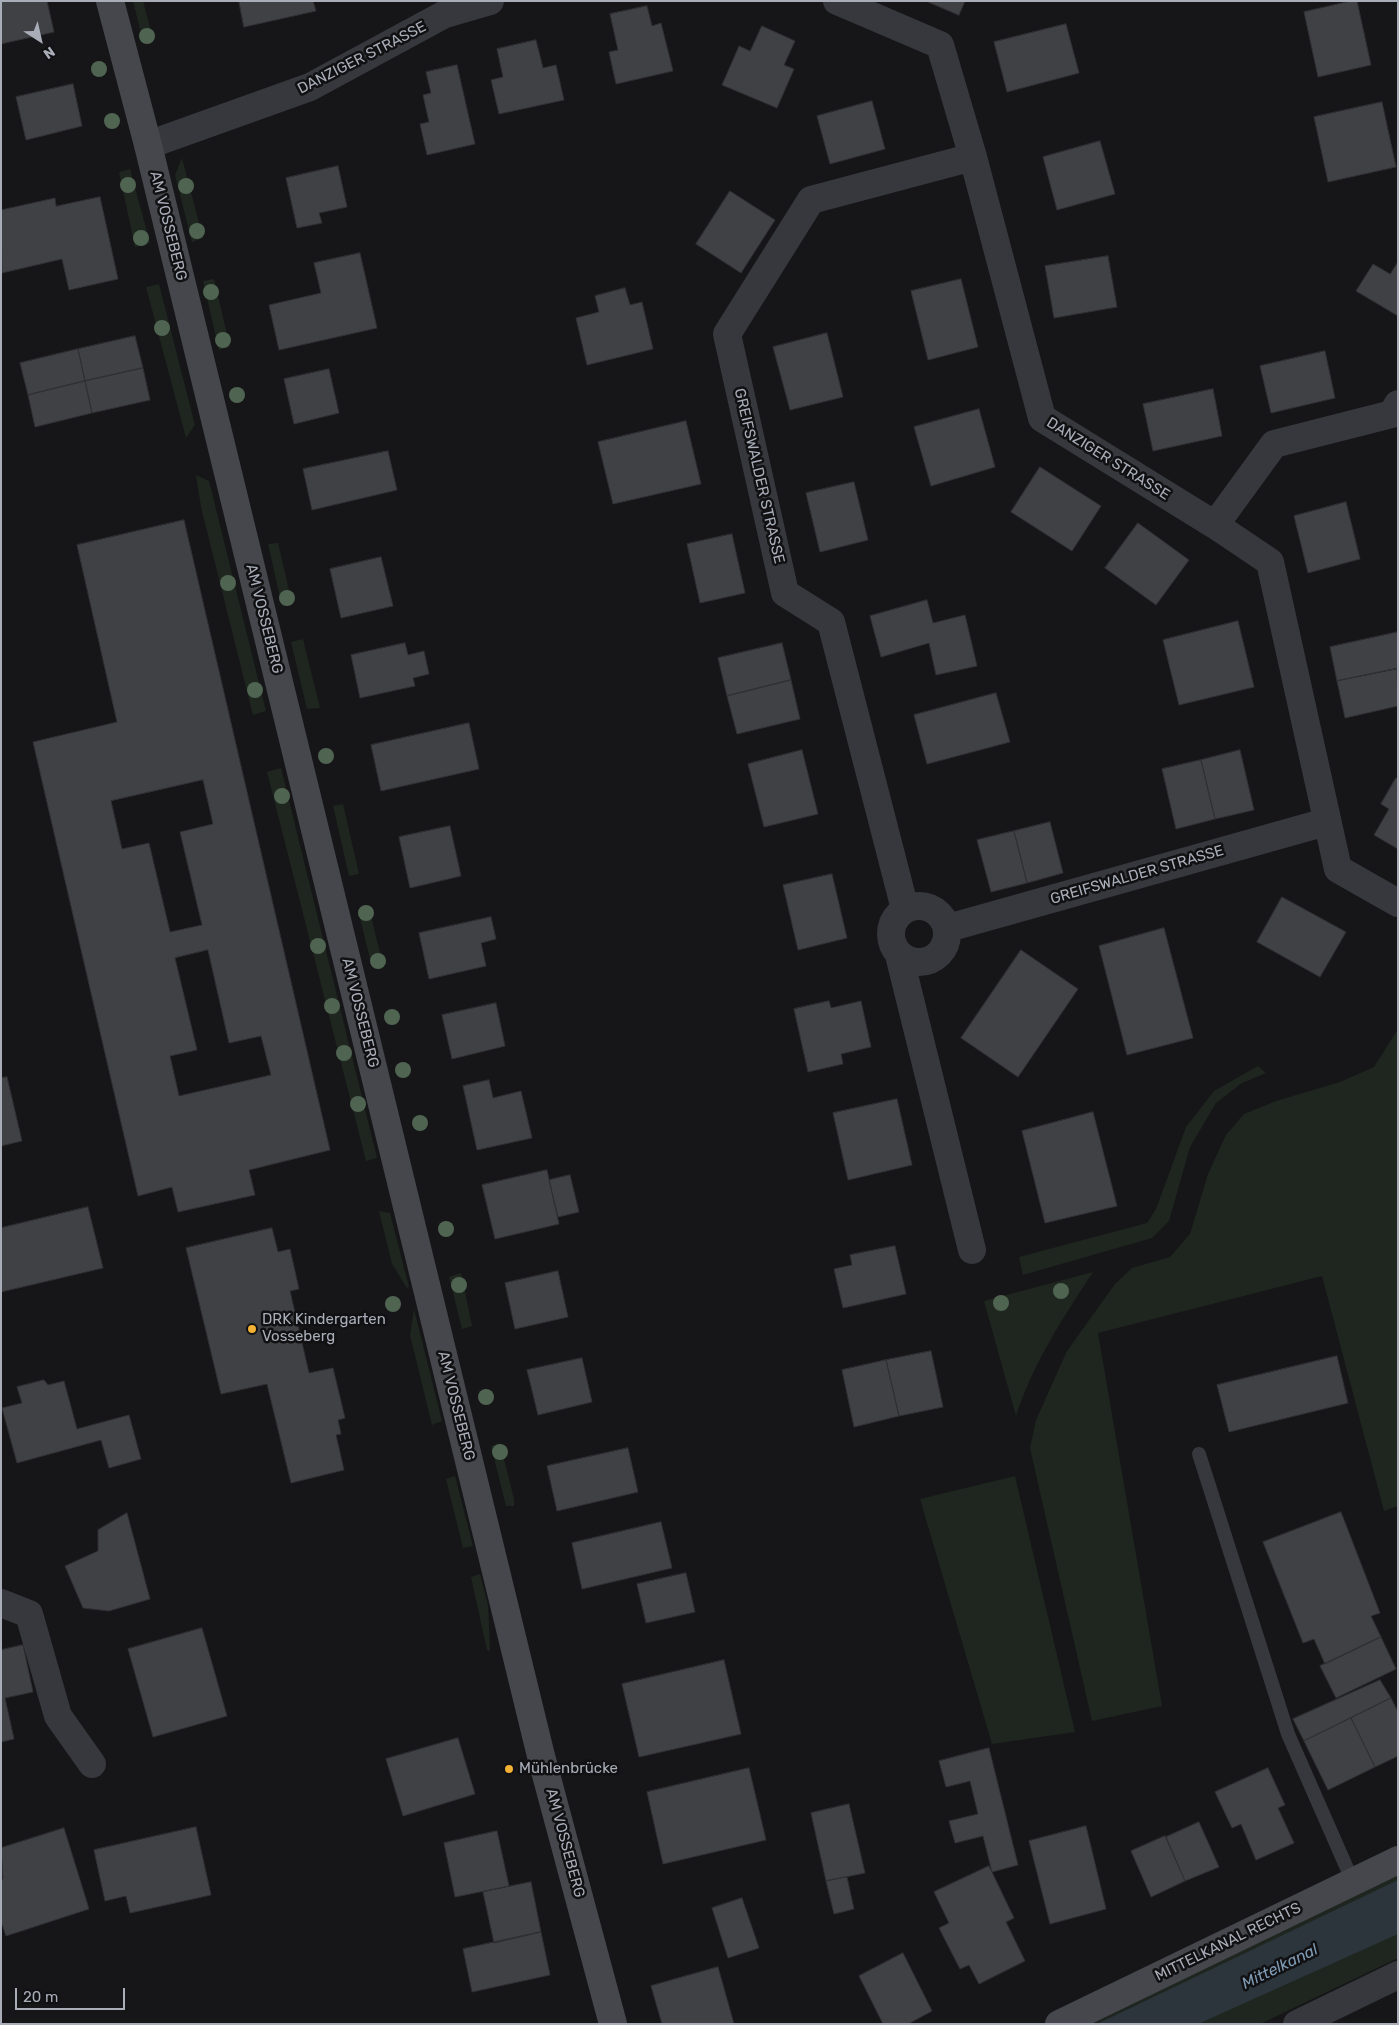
<!DOCTYPE html>
<html>
<head>
<meta charset="utf-8">
<style>
  body { margin:0 }
  #map { position:relative; width:1399px; height:2025px; overflow:hidden; background:#161618; font-family:Rubik,sans-serif }
  canvas { display:block }
  .frame { position:absolute; inset:0; border:2px solid #a8adb8; pointer-events:none }
  .north { position:absolute; left:15px; top:15px; width:50px; height:50px; -webkit-text-stroke:4px #111113; paint-order:stroke; rotate:145deg; font-size:14px; font-weight:700; line-height:20px; text-align:center; color:#a8adb8 }
  .north::after { content:''; display:block; margin:auto; width:18px; height:22px; background:#a8adb8; clip-path:polygon(50% 0,100% 100%,50% 72%,0 100%) }
  .scale { position:absolute; left:15px; top:1988px; width:110px; height:22px; box-sizing:border-box; border:2px solid #a8adb8; border-top:0; padding-left:6px; font-size:15px; line-height:18px; white-space:nowrap; color:#a8adb8; -webkit-text-stroke:4px #111113; paint-order:stroke }
</style>
</head>
<body>
<div id="map">
<canvas width="1399" height="2025"></canvas>
<div class="frame"></div>
<div class="north">N</div>
<div class="scale">20 m</div>
</div>
<script>
const ctx = document.querySelector('canvas').getContext('2d');
ctx.lineJoin = 'round';
function fill(path, color) { ctx.fillStyle = color; ctx.fill(path, 'evenodd'); }
function strokePath(path, color, width, dash) { ctx.strokeStyle = color; ctx.lineWidth = width; ctx.lineCap = dash ? 'butt' : 'round'; ctx.setLineDash(dash || []); ctx.stroke(path); }
function drawText(font, color, halo, rows, align = 'center') {
  ctx.font = font + ' Rubik,sans-serif'; ctx.lineWidth = 5; ctx.setLineDash([]); ctx.textBaseline = 'middle'; ctx.strokeStyle = halo; ctx.fillStyle = color; for (const [text, x, y, turn = 0] of rows) {
    ctx.save(); ctx.translate(x, y); ctx.rotate((+turn || 0) * Math.PI / 180); ctx.textAlign = isNaN(turn) ? turn : align; if (halo) ctx.strokeText(text, 0, 0); ctx.fillText(text, 0, 0); ctx.restore();
  }
}
fill(new Path2D(`
  M133,1H143L153,39L143,41Z
  M182,158L203,238L192,242L175,175Z
  M130,169L150,243L135,247L119,172Z
  M214,279L230,347L219,350L203,281Z
  M159,284L195,425L186,438L146,287Z
  M196,475L209,481L266,711L253,715L201,507Z
  M278,543L292,603L282,606L268,544Z
  M303,639L320,708L307,709L291,642Z
  M281,768L377,1158L366,1161L267,772Z
  M343,804L359,874L349,876L333,806Z
  M369,908L383,965L372,967L358,910Z
  M1398,1029V1506L1384,1511L1322,1276L1098,1333L1162,1706L1092,1721L1030,1448L1036,1420L1067,1351L1115,1284L1132,1268L1170,1257L1190,1234L1208,1174L1226,1135L1244,1114L1276,1101L1340,1082L1374,1067Z
  M1258,1066L1266,1073L1242,1083L1216,1103L1190,1147L1169,1221L1152,1238L1023,1275L1019,1257L1147,1223L1156,1209L1186,1127L1214,1091Z
  M379,1211L390,1213L409,1287L407,1288L392,1264Z
  M1093,1272C1063,1318 1033,1363 1016,1416L984,1301Z
  M461,1273L472,1326L462,1329L449,1277Z
  M414,1309L442,1421L432,1425L410,1335Z
  M500,1443L514,1499V1506H506L491,1446Z
  M455,1476L473,1546L463,1548L446,1479Z
  M1015,1476L1075,1732L992,1744L920,1499Z
  M480,1574L488,1605L490,1651L487,1650L471,1577Z
  M1398,1872V1958L1260,2024H1078Z`), '#1e261f');
fill(new Path2D(`
  M1398,1880V1934L1198,2024H1097Z`), '#2c353c');
const building = new Path2D(`
  M1,1H47L54,32L1,44Z
  M239,1H313L316,11L244,27Z
  M926,1H965L959,15Z
  M1351,1H1357L1371,65L1318,77L1304,12Z
  M647,6L652,26L661,23L673,71L616,84L609,52L618,50L610,14Z
  M1066,24L1079,73L1007,92L994,42Z
  M762,26L795,41L784,65L794,69L777,108L722,85L739,46L750,51Z
  M536,40L543,68L556,65L564,100L499,114L491,80L503,77L497,49Z
  M457,65L475,144L427,155L420,124L429,122L423,95L431,93L426,72Z
  M73,84L82,126L26,140L16,97Z
  M872,101L885,149L830,164L817,116Z
  M1382,102L1396,167L1328,182L1314,117Z
  M1100,141L1115,194L1057,210L1043,157Z
  M338,166L347,207L319,213L322,223L297,228L286,178Z
  M730,191L775,220L741,273L696,244Z
  M100,197L118,279L69,290L62,259L2,273L1,210L55,198L56,206Z
  M360,253L377,328L279,350L269,305L321,293L314,263Z
  M1108,256L1117,307L1054,318L1045,266Z
  M1398,262V316L1356,291L1373,264L1390,274Z
  M961,279L978,347L928,360L911,291Z
  M625,288L630,305L642,302L653,349L587,365L576,318L599,312L595,296Z
  M827,333L843,397L790,410L773,347Z
  M135,336L143,368L85,381L78,349Z
  M78,349L85,381L28,395L20,363Z
  M1325,351L1335,398L1271,413L1260,366Z
  M143,368L150,400L92,413L85,381Z
  M329,369L339,413L294,424L284,379Z
  M85,381L92,413L35,427L28,395Z
  M1213,389L1222,436L1153,451L1143,404Z
  M979,409L995,467L931,486L914,427Z
  M686,421L701,484L613,504L598,442Z
  M388,451L397,490L312,510L303,469Z
  M1040,467L1101,506L1072,551L1011,512Z
  M854,482L868,540L820,552L806,493Z
  M1346,502L1360,559L1308,573L1294,516Z
  M184,520L330,1150L249,1170L255,1195L178,1212L172,1187L138,1196L33,742L117,722L77,545ZM203,780L213,824L180,832L202,925L170,932L149,843L122,849L111,801ZM208,950L229,1043L261,1036L271,1075L179,1096L170,1056L197,1050L175,958Z
  M1138,523L1189,560L1156,605L1105,568Z
  M732,534L745,593L700,603L687,544Z
  M381,557L393,606L341,618L330,569Z
  M927,600L933,623L965,615L977,666L936,675L929,643L881,657L870,616Z
  M1238,621L1254,687L1179,705L1163,640Z
  M1398,632V668L1337,681L1330,647Z
  M405,643L408,655L424,651L429,674L413,678L415,686L360,698L351,655Z
  M782,643L791,680L727,696L718,658Z
  M1397,669L1398,706L1345,718L1337,681Z
  M791,680L800,719L737,734L727,696Z
  M996,693L1010,742L927,764L914,715Z
  M469,723L479,769L381,791L371,745Z
  M802,750L818,814L764,827L748,764Z
  M1240,750L1254,810L1215,819L1201,760Z
  M1201,760L1215,819L1176,829L1162,769Z
  M1396,778L1398,779V849L1374,835L1389,809L1381,804Z
  M1050,822L1063,873L1027,883L1014,831Z
  M450,826L461,876L410,888L399,837Z
  M1014,831L1027,883L991,892L977,840Z
  M832,874L847,938L798,950L783,885Z
  M1282,897L1346,932L1320,977L1257,942Z
  M491,917L496,939L481,943L486,966L429,979L419,933Z
  M1164,928L1193,1038L1127,1055L1099,946Z
  M1021,950L1078,989L1018,1077L961,1038Z
  M829,1001L831,1008L861,1001L871,1047L841,1054L843,1064L808,1072L794,1009Z
  M496,1003L505,1046L452,1059L442,1015Z
  M7,1077L22,1141L1,1146V1078Z
  M489,1080L493,1098L521,1091L532,1138L477,1150L463,1086Z
  M897,1099L912,1165L848,1180L833,1113Z
  M1093,1112L1117,1206L1045,1223L1022,1131Z
  M547,1170L559,1224L495,1239L482,1185Z
  M570,1175L579,1212L558,1217L549,1180Z
  M88,1207L103,1268L1,1292V1228Z
  M272,1228L278,1252L290,1249L299,1289L290,1291L309,1373L333,1368L345,1418L338,1420L341,1434L336,1435L344,1470L291,1483L267,1384L221,1394L186,1248Z
  M895,1246L906,1294L843,1308L834,1269L852,1265L850,1255Z
  M558,1271L568,1317L515,1329L505,1283Z
  M931,1351L943,1407L899,1416L886,1360Z
  M1337,1356L1348,1403L1229,1432L1217,1385Z
  M582,1358L592,1402L538,1415L527,1370Z
  M886,1360L899,1416L854,1427L842,1370Z
  M44,1380L48,1385L64,1381L77,1429L129,1415L141,1459L109,1468L101,1440L17,1463L2,1408L22,1403L17,1387Z
  M628,1448L638,1492L557,1511L547,1466Z
  M1341,1512L1380,1613L1371,1616L1381,1637L1325,1664L1314,1639L1303,1643L1263,1542Z
  M127,1513L150,1599L109,1611L83,1608L65,1566L98,1551V1530Z
  M661,1522L672,1568L582,1589L572,1543Z
  M686,1573L695,1612L646,1623L637,1584Z
  M202,1628L227,1716L153,1737L128,1649Z
  M1381,1637L1396,1669L1336,1698L1320,1666Z
  M23,1645L33,1692L5,1698L14,1739L1,1742V1650Z
  M724,1660L741,1734L639,1757L622,1684Z
  M1380,1680L1391,1698L1304,1741L1293,1719Z
  M1391,1698L1398,1712V1756L1375,1767L1351,1718Z
  M1351,1718L1375,1767L1328,1790L1304,1741Z
  M458,1738L475,1794L403,1816L386,1759Z
  M989,1748L1018,1865L992,1872L983,1836L955,1843L949,1821L978,1814L970,1781L946,1787L939,1761Z
  M749,1768L766,1840L663,1864L647,1792Z
  M1268,1768L1285,1805L1278,1808L1294,1843L1256,1860L1241,1824L1232,1828L1215,1792Z
  M849,1804L865,1873L826,1881L811,1813Z
  M1199,1822L1219,1867L1185,1881L1166,1837Z
  M1086,1826L1106,1909L1050,1924L1029,1841Z
  M196,1827L211,1895L130,1913L126,1896L105,1901L94,1850Z
  M64,1828L89,1909L6,1936L1,1921V1880L3,1879L1,1848Z
  M497,1831L509,1886L455,1897L444,1843Z
  M1165,1836L1185,1881L1151,1897L1131,1851Z
  M989,1866L1014,1918L1006,1922L1025,1961L979,1984L969,1965L960,1969L939,1928L949,1923L934,1892Z
  M847,1877L854,1909L834,1914L826,1881Z
  M531,1882L541,1932L494,1943L483,1892Z
  M742,1898L759,1948L728,1958L712,1908Z
  M541,1932L550,1975L472,1992L463,1949Z
  M903,1953L932,2011L908,2024H883L859,1976Z
  M718,1967L734,2024H662L651,1986Z`);
fill(building, '#404145');
strokePath(building, '#303034', 1);
strokePath(new Path2D(`
  M1199,1454L1288,1734L1353,1882`), '#37383d', 14);
strokePath(new Path2D(`
  M837,1L940,45L973,157L1042,418L1215,525L1270,562L1338,869L1398,903
  M148,145L310,87L445,14L490,1
  M1215,525L1274,444L1392,414L1398,404
  M891 934a28 28 0 1 1 56 0a28 28 0 1 1-56 0Z
  M905,909L831,622L785,593L727,334L811,200L973,157
  M948,928L1326,822
  M899,955L972,1250
  M1,1603L29,1614L58,1716L92,1764
  M1297,2024L1398,1975`), '#37383d', 28);
strokePath(new Path2D(`
  M110,1L148,145L541,1756L613,2024
  M1059,2024L1398,1860`), '#45474d', 28);
ctx.fillStyle = '#506452';
for (const [x, y] of [
  [147,36],
  [99,69],
  [112,121],
  [128,185],
  [186,186],
  [197,231],
  [141,238],
  [211,292],
  [162,328],
  [223,340],
  [237,395],
  [228,583],
  [287,598],
  [255,690],
  [326,756],
  [282,796],
  [366,913],
  [318,946],
  [378,961],
  [332,1006],
  [392,1017],
  [344,1053],
  [403,1070],
  [358,1104],
  [420,1123],
  [446,1229],
  [459,1285],
  [1061,1291],
  [1001,1303],
  [393,1304],
  [486,1397],
  [500,1452]
]) { ctx.beginPath(); ctx.arc(x, y, 8, 0, 2 * Math.PI); ctx.fill(); }
for (const [x, y, r, color] of [
  [252,1329,5,"#f2b134"],
  [509,1769,5,"#f2b134"]
]) { const dot = new Path2D(); dot.arc(x, y, r, 0, 2 * Math.PI); ctx.fillStyle = color; ctx.fill(dot); strokePath(dot, '#111113', 2); }
drawText('15px', '#a8adb8', '#111113', [
  ["DANZIGER STRASSE",362,58,-27],
  ["AM VOSSEBERG",168,226,76],
  ["DANZIGER STRASSE",1108,459,32],
  ["GREIFSWALDER STRASSE",759,476,77],
  ["AM VOSSEBERG",264,619,76],
  ["GREIFSWALDER STRASSE",1137,875,-16],
  ["AM VOSSEBERG",360,1013,76],
  ["AM VOSSEBERG",456,1406,76],
  ["AM VOSSEBERG",565,1843,75],
  ["MITTELKANAL RECHTS",1228,1942,-26]
]);
drawText('15px', '#a8adb8', '#111113', [
  ["DRK Kindergarten",262,1320],
  ["Vosseberg",262,1337],
  ["Mühlenbrücke",519,1769]
], 'left');
drawText('italic 16px', '#7f9bb3', '#111113', [
  ["Mittelkanal",1280,1967,-26]
]);
</script>
</body>
</html>
